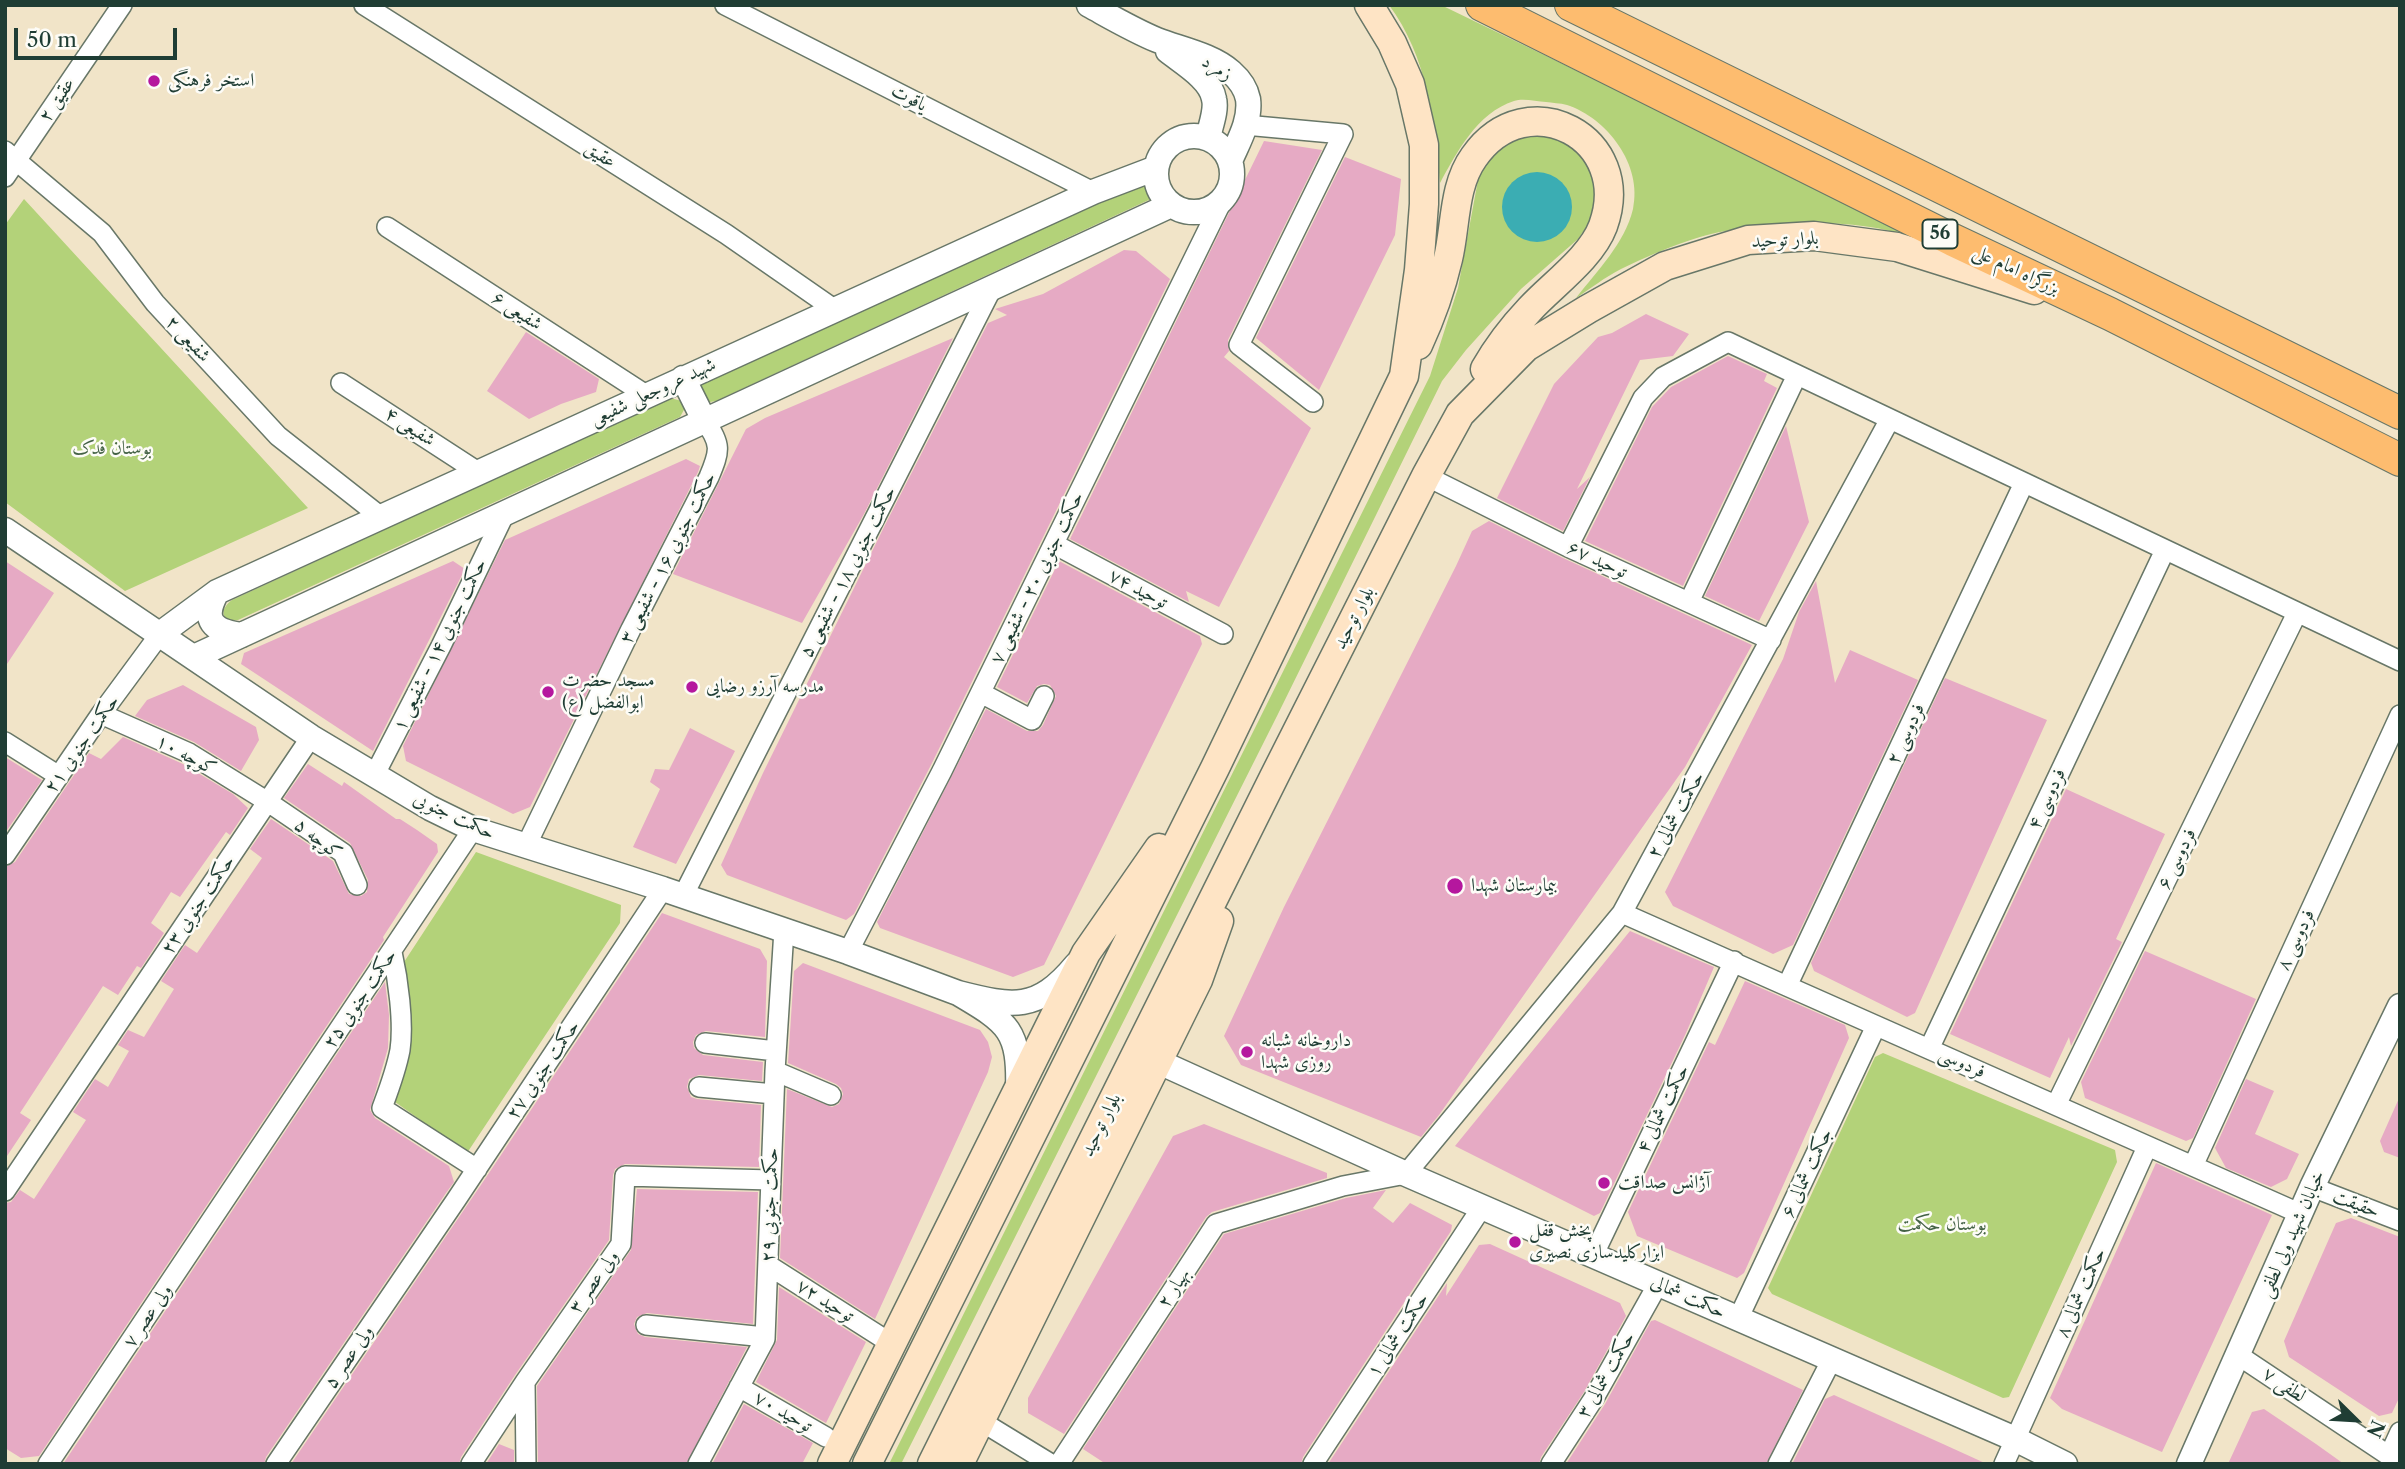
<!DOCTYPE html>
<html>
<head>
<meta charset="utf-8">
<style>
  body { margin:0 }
  #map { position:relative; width:2405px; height:1469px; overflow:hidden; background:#f1e4c8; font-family:"Libre Caslon Text",serif }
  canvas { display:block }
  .frame { position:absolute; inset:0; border:7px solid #1f3d34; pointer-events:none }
  .north { position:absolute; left:2321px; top:1385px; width:70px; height:70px; -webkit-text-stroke:5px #fdfcf7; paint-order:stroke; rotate:114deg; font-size:19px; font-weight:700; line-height:28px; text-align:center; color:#1f3d34 }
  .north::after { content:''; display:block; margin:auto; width:24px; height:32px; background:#1f3d34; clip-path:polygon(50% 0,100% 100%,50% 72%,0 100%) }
  .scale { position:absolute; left:14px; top:28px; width:163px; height:32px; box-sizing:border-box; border:4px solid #1f3d34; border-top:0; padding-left:9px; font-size:21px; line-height:24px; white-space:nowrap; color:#1f3d34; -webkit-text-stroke:5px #fdfcf7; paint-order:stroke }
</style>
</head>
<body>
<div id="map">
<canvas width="2405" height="1469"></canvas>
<div class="frame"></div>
<div class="north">N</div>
<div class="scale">50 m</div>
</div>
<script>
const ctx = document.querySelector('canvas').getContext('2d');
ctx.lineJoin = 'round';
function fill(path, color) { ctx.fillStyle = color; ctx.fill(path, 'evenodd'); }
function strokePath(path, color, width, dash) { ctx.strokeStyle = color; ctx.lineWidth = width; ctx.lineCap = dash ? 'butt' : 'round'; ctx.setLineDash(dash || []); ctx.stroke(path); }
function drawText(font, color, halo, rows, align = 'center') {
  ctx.font = font + ' "Libre Caslon Text",Amiri,serif'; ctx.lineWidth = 5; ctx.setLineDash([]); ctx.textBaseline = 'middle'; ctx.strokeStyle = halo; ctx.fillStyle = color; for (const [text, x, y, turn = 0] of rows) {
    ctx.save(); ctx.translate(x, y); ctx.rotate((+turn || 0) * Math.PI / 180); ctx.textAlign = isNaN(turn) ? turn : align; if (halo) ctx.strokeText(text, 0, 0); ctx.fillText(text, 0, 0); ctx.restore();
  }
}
fill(new Path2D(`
  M1389,5H1441L1932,243C1912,238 1891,230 1870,227C1828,219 1741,224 1700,237C1673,245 1646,257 1621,269C1605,277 1590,289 1576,298C1597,271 1625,243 1633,209C1643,165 1607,118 1567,105C1560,103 1552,103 1546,102C1536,101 1522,98 1514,101C1477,113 1457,152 1440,183C1435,122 1427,56 1389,5Z
  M1538,133L1558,138L1576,150L1589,167L1597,184L1590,222L1578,239L1521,289L1466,350L1442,381L1277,716L901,1464H889L1430,376L1458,288L1478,180L1488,158L1502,145L1520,137Z
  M1145,181L1153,198L716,401L710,402L705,399L700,389L702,383Z
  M24,199L308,508L125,591L5,502V225Z
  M670,398L682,401L685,408L680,417L238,620C221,623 219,609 232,600Z
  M476,852L621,905L620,923L467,1153L381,1092L395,1050L389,985Z
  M1883,1053L2115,1150L2117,1162L2009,1397L2003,1398L1772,1294L1768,1288L1875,1057Z`), '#b3d279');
fill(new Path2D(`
  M1502 207a35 35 0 1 1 70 0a35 35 0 1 1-70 0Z`), '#3badb3');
fill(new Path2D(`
  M1264,141L1322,150L1228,340L1229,351L1224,357L1311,428L1219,607L1186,591L1189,602L1070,539Z
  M1345,157L1401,179L1395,235L1319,390L1256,338Z
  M1124,250L1136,251L1170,279L931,765L854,914L846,920L727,875L721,865L763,773L885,525L988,323L1007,315L995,309L1043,294Z
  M1646,314L1689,334L1673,356L1640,360L1577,489L1590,477L1563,531L1497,498L1554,384L1598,337L1612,333Z
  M526,332L599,379L596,392L561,404L529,419L487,391Z
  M953,338L864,514L802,623L673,574L746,429L765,418Z
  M1728,356L1767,374L1764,381L1777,388L1683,586L1585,541L1652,407L1671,387Z
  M1786,426L1809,522L1759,621L1705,596Z
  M686,459L700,466L698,472L530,807L513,814L406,761L403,746L505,540Z
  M1489,521L1563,558L1752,645L1685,767L1439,1115L1421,1137L1241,1065L1224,1036L1284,907L1456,566L1472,531Z
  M5,561L54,593L5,667Z
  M453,561L465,569L373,751L241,664L244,653Z
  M1059,561L1200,636L1202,644L1044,965L1013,977L880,928L877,922L986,709L1027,731H1038L1043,725L1056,696L1050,685L1044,684L1037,686L1027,703L997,687Z
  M1816,581L1835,683L1850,650L1918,680L1793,945L1773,954L1673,906L1665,892L1783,659L1799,612Z
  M1945,678L2047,720L1915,1013L1907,1017L1814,971L1811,963Z
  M183,685L256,727L259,740L241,771L194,742L135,716L147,700Z
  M690,728L735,751L676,864L633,847L660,789L650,782L655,769L669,770Z
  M123,737L183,764L233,794L248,808L230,835L226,832L180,897L171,892L151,923L164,933L141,968L137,966L118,995L103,986L20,1113L31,1120L5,1159V867L15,862L89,753L101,759Z
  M5,757L42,780L5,833Z
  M308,764L342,786L344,782L396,819H400L417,830L437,844L438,852L383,937L384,940L39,1456L21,1458L5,1448V1203L11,1202L20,1190L34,1199L86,1120L73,1112L95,1079L108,1087L129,1051L118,1045L128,1030L144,1037L174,989L161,981L185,945L197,953L262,858L250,849L271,819L333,861L349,894L361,896L367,892L368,880L350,843L284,798Z
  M2066,789L2165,834L2116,939L2122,942L2071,1046L2069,1037L2050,1078L1950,1034Z
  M662,913L760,949L767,961L765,1037L706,1031L696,1035L693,1042L694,1048L703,1055L763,1062L762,1081L699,1075L689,1079L687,1087L691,1097L697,1099L761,1105L759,1167L625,1164L615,1169L613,1175L609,1240L515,1375L461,1457L459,1464H291L487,1176Z
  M1630,931L1714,967L1686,1033L1600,1213L1594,1216L1455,1146Z
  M2145,951L2256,999L2193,1138L2186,1141L2085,1098L2081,1082Z
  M803,963L980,1030L988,1042L992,1057L988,1072L875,1319L780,1258L787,1089L832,1107L839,1104L843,1094L841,1088L836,1084L788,1063L794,971Z
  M1745,981L1845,1025L1849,1038L1744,1273L1737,1278L1637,1236L1628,1212L1709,1042L1715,1045Z
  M385,982L389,1015L388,1048L370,1110L375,1118L449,1166L454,1182L446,1193L266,1457L264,1464H63Z
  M2246,1079L2274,1091L2255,1134L2299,1154L2287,1179L2271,1187L2226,1168L2215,1148Z
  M2400,1096V1158L2384,1152L2380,1141Z
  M1204,1124L1327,1173V1178L1212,1212L1206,1217L1064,1434L1028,1413V1398L1173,1136Z
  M2156,1163L2272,1215L2162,1452L2062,1409L2050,1398Z
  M637,1189L758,1192L753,1324L647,1313L637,1317L634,1324L638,1334L645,1337L747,1347L686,1464H538L537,1386L631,1250Z
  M1386,1190L1373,1208L1393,1223L1410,1203L1452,1225L1451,1231L1303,1457L1301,1464H1106L1083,1449L1224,1234L1346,1198Z
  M2351,1218L2400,1237V1396L2392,1413L2379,1416L2289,1357L2284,1341L2336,1223Z
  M1490,1244L1620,1303L1626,1316L1584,1392L1541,1457L1539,1464H1328L1447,1283L1446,1296L1479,1245Z
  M779,1287L866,1342L826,1423L756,1382L777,1340Z
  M1655,1320L1803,1390L1766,1464H1566L1605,1404L1651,1321Z
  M1834,1395L1943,1444L1987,1464H1792L1825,1399Z
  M744,1404L813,1443L802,1464H712Z
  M2264,1409L2316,1444L2344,1464H2228L2252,1412Z
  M499,1444L514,1450V1464H486Z`), '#e6aac4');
const minor = new Path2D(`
  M364,5L726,234L834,309
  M725,5L1093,192
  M1245,125L1343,134L1239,345L1313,402
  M5,151L102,233L155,303L278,436L381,517
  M5,177L122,5
  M387,227L646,395
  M341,383L478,472
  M1426,476L1568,547L1771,640
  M1054,544L1223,634
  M1568,547L1643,398L1663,377L1728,342L2400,661
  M1689,602L1797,375
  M981,693L1032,720L1044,696
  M101,714L189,753L268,802L343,853L357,885
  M5,742L59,776
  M374,776L441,646L505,513
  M526,846L631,629L709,477C720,451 722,444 704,420
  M5,855L101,714L160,634
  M683,896L993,286
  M1622,913L2301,1214
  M392,952C398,979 404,1022 400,1050C396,1071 389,1089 382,1108L477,1169
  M848,952L942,771L1222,201
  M1787,986L2024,483
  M705,1043L776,1051
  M1929,1049L2165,550
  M775,1071L831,1095
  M699,1087L774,1094
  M2056,1105L2297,613
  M2193,1166L2400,715
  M2312,1187L2400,1221
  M5,1191L311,737
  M1593,1256L1734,961
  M768,1265L881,1337
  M1738,1319L1876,1026
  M646,1325L765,1337
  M2238,1355L2400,1463
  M525,1382L526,1464
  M739,1387L826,1437
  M979,1420L1051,1464
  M2389,1456L2400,1432
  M48,1464L473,829
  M276,1464L456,1200L663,889
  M471,1464L525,1382L621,1244L625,1176L771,1180
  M698,1464L765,1339L775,1071L784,930
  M1059,1464L1216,1224L1343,1186L1406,1174L1622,913L1890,419
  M1313,1464L1482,1207
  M1551,1464L1594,1398L1658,1284
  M1778,1464L1831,1361
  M2004,1464L2147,1147`);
const tertiary = new Path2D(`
  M1089,5C1111,17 1133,30 1157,40C1180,49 1212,55 1231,72C1239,79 1246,89 1248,99C1251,121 1238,142 1230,161
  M1168,51C1183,63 1211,79 1214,99C1217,110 1210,127 1208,138
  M1156 174a38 38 0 1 1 76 0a38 38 0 1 1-76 0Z
  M683,378L704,420
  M5,530L311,737L430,808L473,829L663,889L848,952L958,993
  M217,592C201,621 213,631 242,635
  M160,634L217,592L1093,192L1156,168
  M194,657L1171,205
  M1159,1062L1406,1174L2015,1439L2065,1464
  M1018,1092C1020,1030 1009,1023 958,993C1013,1007 1037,1012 1076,965
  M2189,1464L2312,1187L2400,1006`);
const secondary = new Path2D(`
  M1418,345C1431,317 1441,289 1448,259C1456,226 1453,186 1474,157C1527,81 1635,138 1603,226C1591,258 1552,285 1530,309C1513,327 1497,348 1485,369
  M832,1464L1086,953L1159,848
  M867,1464L1215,768L1404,376L1419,270L1424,204V145L1410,84L1392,43L1369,5
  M932,1464L1274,777L1426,476L1460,414L1526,347L1588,309L1665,266L1748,240L1814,236L1897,247L2034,290
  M959,1464L1198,980L1219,921`);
const trunk = new Path2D(`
  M1482,5L1953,240L2110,314L2400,460
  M1571,5L2400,413`);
strokePath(minor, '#687768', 22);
strokePath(tertiary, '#687768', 27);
strokePath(secondary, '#687768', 31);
strokePath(trunk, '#687768', 34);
strokePath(minor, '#fff', 19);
strokePath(tertiary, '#fff', 24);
strokePath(secondary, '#fee4c5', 28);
strokePath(trunk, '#fdbc6f', 32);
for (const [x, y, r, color] of [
  [154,81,7,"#b5179e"],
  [692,687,7,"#b5179e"],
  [548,692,7,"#b5179e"],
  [1455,886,9,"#b5179e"],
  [1247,1052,7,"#b5179e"],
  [1604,1183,7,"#b5179e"],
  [1515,1242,7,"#b5179e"]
]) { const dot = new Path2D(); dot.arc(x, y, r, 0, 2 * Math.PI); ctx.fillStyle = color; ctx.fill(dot); strokePath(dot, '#fdfcf7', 2.5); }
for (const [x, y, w] of [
  [1940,234,35]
]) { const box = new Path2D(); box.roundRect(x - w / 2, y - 14.5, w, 29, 5); ctx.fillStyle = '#fdfcf7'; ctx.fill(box); strokePath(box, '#1f3d34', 2); }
drawText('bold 18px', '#1f3d34', null, [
  ["56",1940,234]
]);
drawText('19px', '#1f3d34', '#fdfcf7', [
  ["زمرد",1217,68,31],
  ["یاقوت",909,98,27],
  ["عقیق ۲",57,100,-56],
  ["عقیق",600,155,32],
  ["بلوار توحید",1785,240,-3],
  ["بزرگراه امام علی",2016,270,25],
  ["شفیعی ۶",517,311,33],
  ["شفیعی ۲",188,339,47],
  ["شهید عروجعلی شفیعی",653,392,-25],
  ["شفیعی ۴",410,427,33],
  ["حکمت جنوبی ۱۶ - شفیعی ۳",668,558,-63],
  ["توحید ۶۷",1597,560,25],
  ["حکمت جنوبی ۱۸ - شفیعی ۵",848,572,-63],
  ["حکمت جنوبی ۲۰ - شفیعی ۷",1037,578,-64],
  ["توحید ۷۴",1138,589,28],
  ["بلوار توحید",1354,618,-63],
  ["حکمت جنوبی ۱۴ - شفیعی ۱",440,645,-64],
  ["فردوسی ۲",1906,734,-65],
  ["حکمت جنوبی ۲۱",82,744,-55],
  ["کوچه ۱۰",186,755,28],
  ["فردوسی ۴",2047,799,-65],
  ["حکمت شمالی ۲",1676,815,-61],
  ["حکمت جنوبی",454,816,25],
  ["کوچه ۵",318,839,38],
  ["فردوسی ۶",2177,859,-64],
  ["حکمت جنوبی ۲۳",198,905,-56],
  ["فردوسی ۸",2296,940,-65],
  ["حکمت جنوبی ۲۵",360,999,-56],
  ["فردوسی",1962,1063,24],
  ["حکمت جنوبی ۲۷",543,1070,-56],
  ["حکمت شمالی ۴",1663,1109,-64],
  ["بلوار توحید",1101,1125,-64],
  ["جکمت شمالی ۶",1807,1173,-65],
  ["حقیقت",2356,1204,21],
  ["حکمت جنوبی ۲۹",770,1205,-88],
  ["خیابان شهید ولی لطفی",2292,1234,-66],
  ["ولی عصر ۳",594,1282,-55],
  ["بهیار ۲",1174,1288,-57],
  ["حکمت شمالی ۸",2081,1293,-66],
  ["حکمت شمالی",1688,1297,24],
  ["توحید ۷۲",825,1301,32],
  ["ولی عصر ۷",148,1316,-56],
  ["حکمت شمالی ۱",1398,1335,-57],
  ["ولی عصر ۵",349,1357,-56],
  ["حکمت شمالی ۳",1606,1375,-60],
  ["لطفی ۷",2284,1385,34],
  ["توحید ۷۰",783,1412,30]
]);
drawText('19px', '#1f3d34', '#fdfcf7', [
  ["استخر فرهنگی",168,81],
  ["مسجد حضرت",562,681],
  ["ابوالفضل (ع)",562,703],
  ["مدرسه آرزو رضایی",706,687],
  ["بیمارستان شهدا",1471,886],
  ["داروخانه شبانه",1261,1041],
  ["روزی شهدا",1261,1063],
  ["آژانس صداقت",1618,1183],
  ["پخش قفل",1529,1231],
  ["ابزارکلیدسازی نصیری",1529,1253]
], 'left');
drawText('19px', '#446245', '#fdfcf7', [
  ["بوستان فدک",112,449],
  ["بوستان حکمت",1942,1225]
]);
</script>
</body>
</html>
